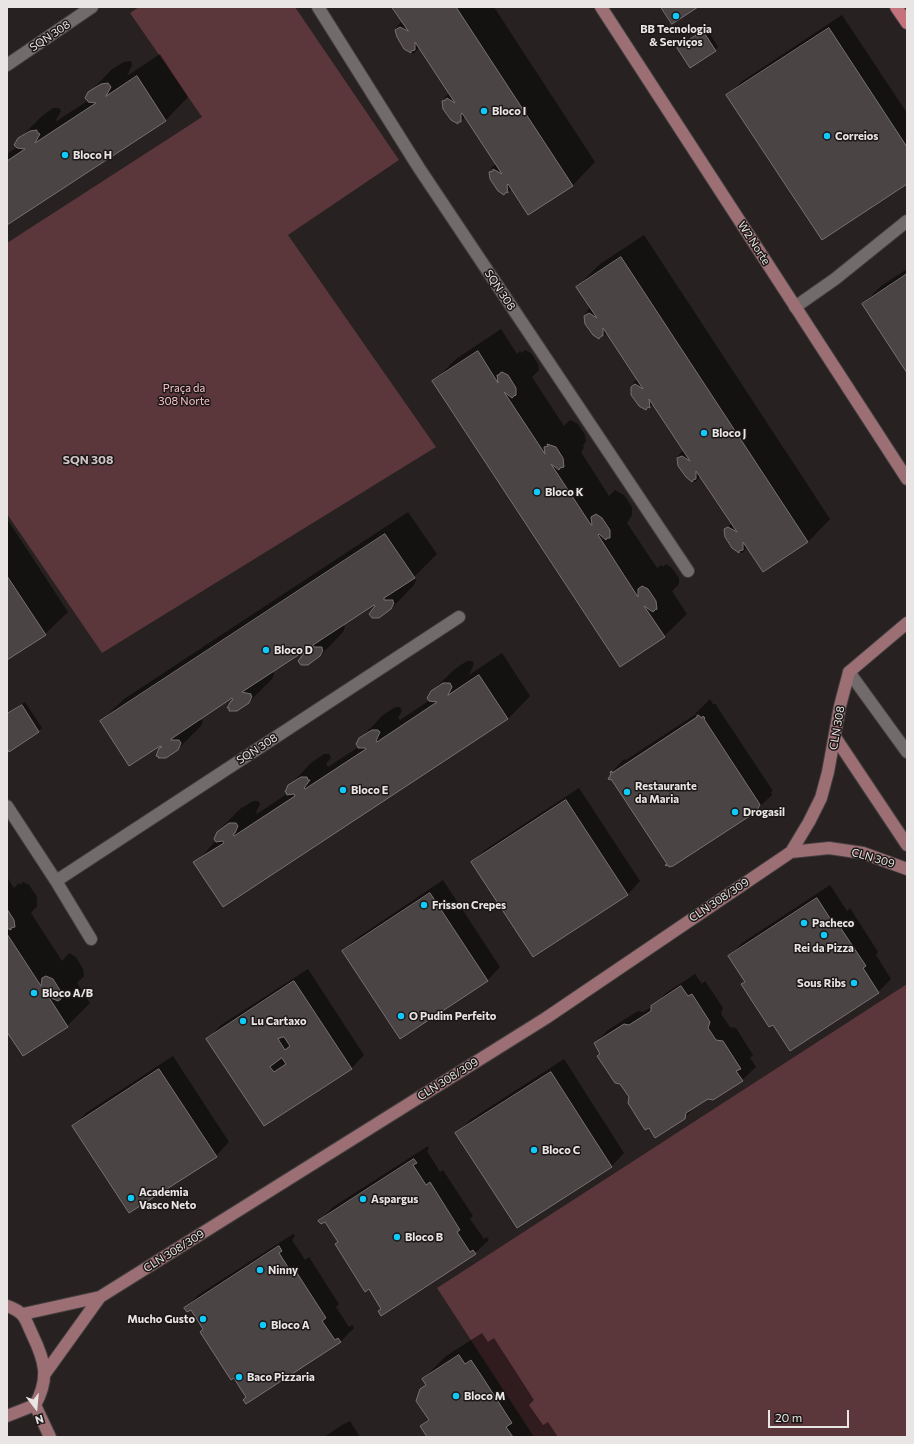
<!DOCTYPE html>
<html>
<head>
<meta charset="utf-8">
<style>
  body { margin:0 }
  #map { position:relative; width:914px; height:1444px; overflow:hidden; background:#272121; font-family:Commissioner,sans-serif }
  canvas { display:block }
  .frame { position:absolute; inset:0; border:8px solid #e9e5e5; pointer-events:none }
  .north { position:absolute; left:16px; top:1388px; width:40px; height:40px; -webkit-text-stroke:3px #1d1818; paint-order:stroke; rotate:164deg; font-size:11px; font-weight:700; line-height:16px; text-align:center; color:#e9e5e5 }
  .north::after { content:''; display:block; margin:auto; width:14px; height:18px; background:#e9e5e5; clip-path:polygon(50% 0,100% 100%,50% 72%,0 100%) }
  .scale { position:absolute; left:768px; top:1410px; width:81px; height:18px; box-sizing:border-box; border:2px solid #e9e5e5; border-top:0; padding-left:5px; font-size:12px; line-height:14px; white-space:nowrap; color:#e9e5e5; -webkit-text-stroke:3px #1d1818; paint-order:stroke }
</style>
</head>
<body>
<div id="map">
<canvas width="914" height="1444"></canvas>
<div class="frame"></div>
<div class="north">N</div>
<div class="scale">20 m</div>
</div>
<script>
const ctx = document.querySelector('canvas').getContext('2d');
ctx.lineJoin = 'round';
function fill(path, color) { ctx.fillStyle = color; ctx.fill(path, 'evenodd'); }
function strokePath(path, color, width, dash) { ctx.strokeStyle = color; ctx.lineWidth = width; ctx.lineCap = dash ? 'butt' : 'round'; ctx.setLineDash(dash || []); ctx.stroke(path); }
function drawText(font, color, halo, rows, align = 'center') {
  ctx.font = font + ' Commissioner,sans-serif'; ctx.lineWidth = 3; ctx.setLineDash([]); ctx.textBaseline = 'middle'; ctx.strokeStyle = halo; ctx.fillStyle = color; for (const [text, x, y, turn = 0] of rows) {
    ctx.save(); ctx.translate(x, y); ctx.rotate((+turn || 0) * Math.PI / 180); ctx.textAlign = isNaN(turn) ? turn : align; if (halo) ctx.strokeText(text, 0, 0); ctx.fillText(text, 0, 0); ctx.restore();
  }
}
fill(new Path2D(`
  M139,7H295L399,160L288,235L436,447L102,653L7,514V243L202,117L130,13Z
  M907,984V1437H534L437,1288Z`), '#5b363a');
fill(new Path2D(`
  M393,7H494L595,162L573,185L529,213L512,188L508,193L490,173L493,170L491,168L496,164L466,117L458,123L452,120L443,102L447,99L445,97L449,93L420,47L413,54L405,48L398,37L396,28L402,21Z
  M842,15L907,113V183L728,95L741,82Z
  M706,28L718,47L715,50L678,48Z
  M160,54L188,97L166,120L7,224V154L18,147L19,139L42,116L53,108H61L59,109L61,111L55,122L89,100V93L112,69L124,62L131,61L132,65L127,76Z
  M644,235L830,519L808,542L748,547L742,553L733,548L725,530L732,523L701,476L695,482L687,477L679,466L678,456L684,449L654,404L647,409L640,406L635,385L633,383L637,379L607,333L603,337L586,323L585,314L590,307L577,287L600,264Z
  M907,269V371L863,304L881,286Z
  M501,329L517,354L520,351L522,353L525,350L531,353L538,364L539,370L532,377L564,426L570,420L578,424L585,435L586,442L583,445L584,448L581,452L609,496L615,490L624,495L632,507V515L627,523L657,568L661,565L663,567L666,564L671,567L679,578V584L672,591L687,614L664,636L434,381L456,359Z
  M408,512L437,554L414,577L416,580L414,585L391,609L376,606L374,603L343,624L345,627L343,632L320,656L305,653L303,650L272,671L274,674L272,679L249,702L233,700L232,697L200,718L203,721L201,726L178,749H160L162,746L101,721L124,699Z
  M7,519L68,612L45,634L7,659Z
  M502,653L530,696L508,719L195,863L217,840V832L240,809L253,801H258L260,804L256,812L257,814L288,793L289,786L312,762L324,754H329L331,758L326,764L328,767L360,746V739L383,715L395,707H400L402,711L398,718L400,720L430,700L431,692L455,669L467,661H472L474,664L469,675Z
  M710,699L713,704H717L716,705L773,791L771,792L772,795L758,808L671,866L611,777V773L624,759L626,760L696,714V713Z
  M25,702L42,728L10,751L7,746V714Z
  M579,788L640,881L627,895L472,862L486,849Z
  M7,877L14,888L19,883L20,885L23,882L29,885L37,897V906L31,913L62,961L69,953L76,957L83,969L84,976L77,983L90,1003L67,1026L7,1030Z
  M443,880L500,967L487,981L343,951L357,938Z
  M830,885L847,911L850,908L878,952L876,955L891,979L878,992L773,1024L742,984L745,981L729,956L742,943Z
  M308,969L364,1055L351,1069L264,1125L208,1039L221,1025Z
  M695,974L702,984L705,981L723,1008L721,1014L730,1027L736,1028L753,1055L750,1058L756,1067L742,1080L708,1098L697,1105L684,1118L630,1097L595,1043L608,1030L638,1011L643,1012L652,1007L666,993Z
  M173,1056L229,1142L216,1156L73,1126L86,1113Z
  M564,1059L624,1153L611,1167L457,1133L470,1120Z
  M428,1146L429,1148L427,1151L440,1172L443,1170L473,1216L470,1219L484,1239L487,1237L489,1240L475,1253L382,1308L325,1220L319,1221L333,1207Z
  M293,1234L295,1236L292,1240L305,1260L309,1257L339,1304L336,1307L349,1327L352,1325L354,1328L341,1341L246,1402L247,1397L204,1328L191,1308H185L198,1295Z
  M482,1333L488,1342L494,1338L534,1400L529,1405L543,1425L548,1422L558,1437H429L421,1426L429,1418L421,1389L426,1384L423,1379L446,1356Z
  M350,1421L360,1437H324L342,1425Z`), '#0007');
const building = new Path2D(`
  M392,7H456L573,186L528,215L508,184L507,185L508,193L506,192L504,195L498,191L490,179L489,172L493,171V169L502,174L462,113L461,114V122H458V124L451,120L443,109L442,101L446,100L447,98L455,103L415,42V50L411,51V53L404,49L397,37L395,30L400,27L408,31Z
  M661,7H698L672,24Z
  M829,28L907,147V184L822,240L726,95Z
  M703,31L716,51L690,68L677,48Z
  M137,76L166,121L7,225V161L25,149L17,148L14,145L18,138L30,131L37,130V132L40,134L35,143L96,103L88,102V101L85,98L88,92L101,84L108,83L111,87L106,96Z
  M621,257L808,542L763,572L743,542V550L739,551V553L732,548L725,537L724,529L728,527L737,532L696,471V479L693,480L692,482L686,477L678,466L677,458L682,456L690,461L649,399L650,408L648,407L646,410L639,406L631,395V387L635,384L643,389L603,328V336H601L599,339L593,335L585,324L584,316L589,313L597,318L576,287Z
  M907,274V373L862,304Z
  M478,351L498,383L497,375H499L500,373L502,372L508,375L516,388V395L515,396V395L512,398L504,392L545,454L544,447L548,446L547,444L556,447L563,458L564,467L560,468L559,470L551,464L591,525H592L591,517L596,514L602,518L610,530V538H607L606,540L599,534L598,535L638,597V589L642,586L648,589L656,601L657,609L656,610V609L653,612L644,606L665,637L620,667L432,381Z
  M385,534L415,578L384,598V600H393V602L394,603L391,609L379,618H372L369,614L375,606L374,605L313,645V647H322V649L323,650L320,656L308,665H301L298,661L304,653L303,652L242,692L251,694V696H252L249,703L237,711H229V708H227L231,701L233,700L232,698L171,739V740H179L181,743L178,750L166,758H158L159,757L156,756L159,748L162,747L160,746L129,766L100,721Z
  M7,576L46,635L7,660Z
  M479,675L508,719L223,907L193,862L224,843L223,841L216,842L214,839L217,832L229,823H236L238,826L235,833L233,834L234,836L295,796L294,794L287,795L286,792H285L288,785L301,777H307L308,780H310L304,788L305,789L366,749L365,748H358V747L356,744L359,738L372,730H378L380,732L376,741L377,742L437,702L429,701L427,698L431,691L443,683H450L452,687L448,695Z
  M22,705L39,732L9,752L7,748V714Z
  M698,715L702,718L703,716L705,718L704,719L759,803L760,805L758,808L759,810L673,866L669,867L668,865L666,866L665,865L667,864L611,779L609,780L608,778L610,777V775L611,774L610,772L612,771V773L697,717V716Z
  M566,800L628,895L533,957L471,862Z
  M430,893L488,981L400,1039L342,951Z
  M817,898L833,923L836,921L866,966L863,968L879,993L790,1051L773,1025L769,1027L750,998L741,984L745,982L728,956Z
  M7,909L14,920L15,927L11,928V930L7,928Z
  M7,934L41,986L42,978L46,976L53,979L61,992V999L58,1001L51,998L49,995L48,996L68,1027L23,1056L7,1032Z
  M294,981L352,1069L264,1126L206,1039ZM284,1037L290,1046L285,1050L278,1039ZM282,1058L286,1064L274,1072L270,1067Z
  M681,986L688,996L692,994L710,1022L708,1028L716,1040L723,1041L741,1069L736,1071L743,1081L713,1100L708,1099L686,1113L685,1119L655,1138L649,1128L645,1130L628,1103L629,1097L620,1084L615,1083L597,1056L600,1054L594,1043L624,1024L629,1025L651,1011V1006Z
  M159,1069L217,1157L129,1213L72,1126Z
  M551,1072L612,1167L517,1228L455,1133Z
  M414,1159L417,1163L413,1165L426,1185L430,1182L460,1230L457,1232L470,1252L473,1250L476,1254L381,1316L378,1311L381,1309L369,1289L365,1292L335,1244L338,1242L325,1222L321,1224L318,1221Z
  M279,1246L282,1251L279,1253L291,1272L295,1270L326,1318L322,1321L335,1340L338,1338L341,1342L246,1404L243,1400L246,1397L240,1388L234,1378L231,1380L200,1332L203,1329L191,1310L187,1312L184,1308Z
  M459,1355L465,1364L471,1360L483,1378L512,1423L506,1427L513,1437H427L420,1426L429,1420L416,1401L420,1389L426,1385L422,1379Z`);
fill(building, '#4b4444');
strokePath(building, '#787171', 1);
const lane = new Path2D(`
  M795,307L835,279L907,221
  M849,672L907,752`);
const street = new Path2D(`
  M318,7L419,168L688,571
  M7,65L92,7
  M7,806L56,881L91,939
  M56,881L459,617`);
const secondary = new Path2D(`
  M601,7L907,479
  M835,737L907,845
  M791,852L829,848L863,853L907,869
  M7,1306C25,1312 25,1319 32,1334C45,1361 50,1378 35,1405L7,1416
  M23,1314L100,1297L546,1018L791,852L809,822L821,798L828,772L840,706L849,672L907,623
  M44,1375L100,1297
  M35,1405L50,1437`);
const primary = new Path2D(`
  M896,7L907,23`);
strokePath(lane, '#443f3f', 14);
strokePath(street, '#443f3f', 14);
strokePath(secondary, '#443f3f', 14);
strokePath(primary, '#443f3f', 14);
strokePath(lane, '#726b6b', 12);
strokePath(street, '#726b6b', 12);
strokePath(secondary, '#9b6f74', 12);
strokePath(primary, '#c4737d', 12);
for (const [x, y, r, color] of [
  [676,16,4,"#11cafa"],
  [484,111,4,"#11cafa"],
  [827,136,4,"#11cafa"],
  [65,155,4,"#11cafa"],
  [704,433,4,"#11cafa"],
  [537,492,4,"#11cafa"],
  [266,650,4,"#11cafa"],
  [343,790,4,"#11cafa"],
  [627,792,4,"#11cafa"],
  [735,812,4,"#11cafa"],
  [424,905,4,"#11cafa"],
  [804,923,4,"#11cafa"],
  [824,935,4,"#11cafa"],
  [854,983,4,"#11cafa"],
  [34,993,4,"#11cafa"],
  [401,1016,4,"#11cafa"],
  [243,1021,4,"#11cafa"],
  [534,1150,4,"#11cafa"],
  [131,1198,4,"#11cafa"],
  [363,1199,4,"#11cafa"],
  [397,1237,4,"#11cafa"],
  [260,1270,4,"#11cafa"],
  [203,1319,4,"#11cafa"],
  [263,1325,4,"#11cafa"],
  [239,1377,4,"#11cafa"],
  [456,1396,4,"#11cafa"]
]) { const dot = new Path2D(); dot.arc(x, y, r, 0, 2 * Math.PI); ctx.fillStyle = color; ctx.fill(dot); strokePath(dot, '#1d1818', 1.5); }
drawText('bold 11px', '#e9e5e5', '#1d1818', [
  ["BB Tecnologia",676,29,"center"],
  ["& Serviços",676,42,"center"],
  ["Bloco I",492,111],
  ["Correios",835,136],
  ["Bloco H",73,155],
  ["Bloco J",712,433],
  ["Bloco K",545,492],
  ["Bloco D",274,650],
  ["Restaurante",635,786],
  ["da Maria",635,799],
  ["Bloco E",351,790],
  ["Drogasil",743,812],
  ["Frisson Crepes",432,905],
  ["Pacheco",812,923],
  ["Rei da Pizza",824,948,"center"],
  ["Sous Ribs",846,983,"right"],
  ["Bloco A/B",42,993],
  ["O Pudim Perfeito",409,1016],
  ["Lu Cartaxo",251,1021],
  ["Bloco C",542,1150],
  ["Academia",139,1192],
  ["Vasco Neto",139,1205],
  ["Aspargus",371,1199],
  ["Bloco B",405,1237],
  ["Ninny",268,1270],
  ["Mucho Gusto",195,1319,"right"],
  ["Bloco A",271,1325],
  ["Baco Pizzaria",247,1377],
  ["Bloco M",464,1396]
], 'left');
drawText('11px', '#e9e5e5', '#1d1818', [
  ["SQN 308",50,36,-34],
  ["W2 Norte",754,243,57],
  ["SQN 308",500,290,56],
  ["CLN 308",837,728,-80],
  ["SQN 308",257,749,-33],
  ["CLN 309",873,858,16],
  ["CLN 308/309",719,900,-34],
  ["CLN 308/309",448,1079,-32],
  ["CLN 308/309",174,1251,-32]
]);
drawText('11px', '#f8c3c7', '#1d1818', [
  ["Praça da",184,388],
  ["308 Norte",184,401]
]);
drawText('bold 12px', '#cec6c6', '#1d1818', [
  ["SQN 308",88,460]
]);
</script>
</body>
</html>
